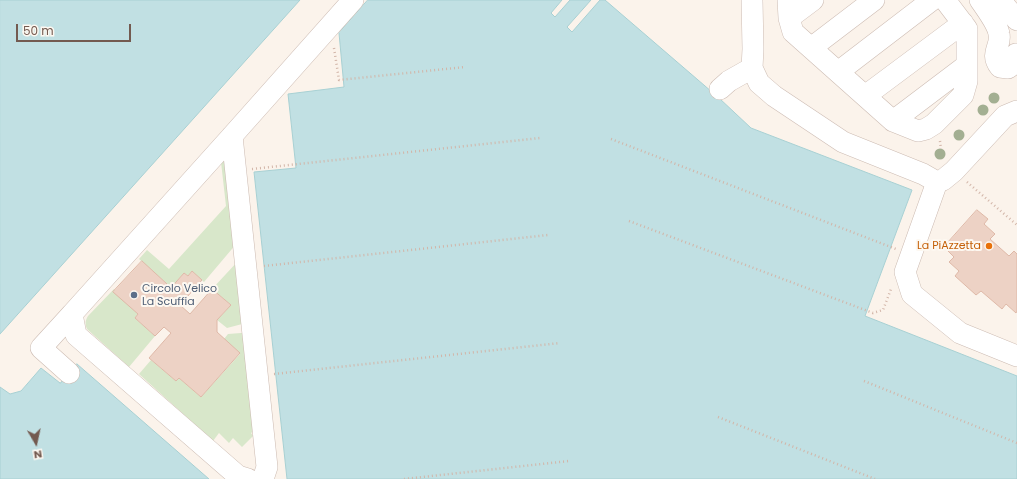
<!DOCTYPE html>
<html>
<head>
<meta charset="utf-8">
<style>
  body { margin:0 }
  #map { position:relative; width:1017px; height:479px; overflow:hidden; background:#fbf3eb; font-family:Poppins,sans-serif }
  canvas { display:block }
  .north { position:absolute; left:16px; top:423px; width:40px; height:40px; -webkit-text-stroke:3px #fdf8f1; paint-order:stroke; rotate:171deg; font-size:11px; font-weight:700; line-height:16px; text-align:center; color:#735a50 }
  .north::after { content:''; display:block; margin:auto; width:14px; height:18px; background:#735a50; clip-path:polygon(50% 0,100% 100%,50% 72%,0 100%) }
  .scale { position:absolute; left:16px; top:24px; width:115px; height:18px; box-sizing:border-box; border:2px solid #735a50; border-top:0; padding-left:5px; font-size:12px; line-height:14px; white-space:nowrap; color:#735a50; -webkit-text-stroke:3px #fdf8f1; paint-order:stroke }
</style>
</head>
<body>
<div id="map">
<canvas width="1017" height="479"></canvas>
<div class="north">N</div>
<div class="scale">50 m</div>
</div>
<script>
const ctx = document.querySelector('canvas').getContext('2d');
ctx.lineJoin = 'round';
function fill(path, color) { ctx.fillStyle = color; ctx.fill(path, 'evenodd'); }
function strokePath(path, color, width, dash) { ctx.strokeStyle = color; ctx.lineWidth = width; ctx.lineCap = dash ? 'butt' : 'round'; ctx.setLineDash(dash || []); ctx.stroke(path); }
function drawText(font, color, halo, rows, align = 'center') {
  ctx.font = font + ' Poppins,sans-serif'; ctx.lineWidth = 4; ctx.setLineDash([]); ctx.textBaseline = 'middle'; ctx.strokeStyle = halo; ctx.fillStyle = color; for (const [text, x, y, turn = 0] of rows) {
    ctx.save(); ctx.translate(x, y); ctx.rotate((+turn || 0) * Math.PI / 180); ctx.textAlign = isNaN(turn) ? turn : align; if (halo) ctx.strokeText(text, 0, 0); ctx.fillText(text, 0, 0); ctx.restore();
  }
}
fill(new Path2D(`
  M228,156L237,243L204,282L192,271L188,276L184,273L169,290L165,286L167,284L139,259L147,250L169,269L226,206L221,162Z
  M239,260L246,323L227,328L217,320L231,305L212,289Z
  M114,289L138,314L135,318L155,336L129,367L87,329C85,324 85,321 88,316Z
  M241,333H248L255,430L251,433L253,436L242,447L233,438L229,443L219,433L213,441L139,374L151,360L176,381L179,378L201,397L240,354L224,339L228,334Z`), '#d8e7ca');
const water = new Path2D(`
  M0,0H300L0,334Z
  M368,0H562L551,13L555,17L570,0H591L567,27L572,32L600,0H605L719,98L751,128L912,190L865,316L1017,376V479H287L254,172L296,168L288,94L344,87L339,33Z
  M77,364L209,479H0V387L10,394L21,391L41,368L60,383Z`);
fill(water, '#c1e0e3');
strokePath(water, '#a8d0d3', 1);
const building = new Path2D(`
  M977,210L988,219L984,224L995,234L990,239L1009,256L1014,251L1017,254V311L1016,313L1006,304L1002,309L981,291L976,295L955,276L959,271L949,262L954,257L944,247Z
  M142,261L167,284L165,286L169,290L184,273L188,276L192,271L202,280L180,305L190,314L212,289L231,305L217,320V332L240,353L201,397L179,378L176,381L149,358L171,333L164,327L155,336L135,318L138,314L113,292Z`);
fill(building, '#edd2c5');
strokePath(building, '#deb8a7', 1);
const minor = new Path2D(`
  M752,0L753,49L752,68L759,83L774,96L843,142L923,174L937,182
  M788,0L789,18L793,32L893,121L918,131L926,129L934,124L963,95L967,81V29L945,0
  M980,0C985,7 998,26 999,34C1002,46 989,53 1000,67L1008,68L1017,62L1016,54
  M1000,0L1017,20
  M789,18L813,0
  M811,48L874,0
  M838,72L932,0
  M720,89L729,81L752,68
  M865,96L963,23
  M1017,111L1005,116L954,171L943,180L937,182L905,272L912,294L960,333L1017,356
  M893,121L967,65
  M232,136L267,467L263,479
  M69,373L41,348L72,314
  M248,479L238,476L76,335L72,314L232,136L353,0`);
strokePath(minor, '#ccbbb2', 22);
strokePath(new Path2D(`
  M334,48L339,80L465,67
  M611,139L896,249
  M940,141L942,158
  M252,169L540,138
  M967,182L1017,225
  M629,221L873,313L883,310L891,289
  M264,266L548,235
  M274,374L560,343
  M864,381L1017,443
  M718,417L875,479
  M404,479L569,461`), '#d2b5a8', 2.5, [1, 3]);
strokePath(minor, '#fff', 21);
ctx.fillStyle = '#a3af92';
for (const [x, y] of [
  [994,98],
  [983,110],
  [959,135],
  [940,154]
]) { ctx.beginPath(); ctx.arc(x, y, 5.5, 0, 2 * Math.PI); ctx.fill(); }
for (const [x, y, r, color] of [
  [989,246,4,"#e8710a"],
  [134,295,4,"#5c6f8a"]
]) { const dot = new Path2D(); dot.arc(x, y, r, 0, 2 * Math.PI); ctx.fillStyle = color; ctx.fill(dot); strokePath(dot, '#fdf8f1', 1.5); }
drawText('11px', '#c56008', '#fdf8f1', [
  ["La PiAzzetta",981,246]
], 'right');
drawText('11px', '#4e5e75', '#fdf8f1', [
  ["Circolo Velico",142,289],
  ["La Scuffia",142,302]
], 'left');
</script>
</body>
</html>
